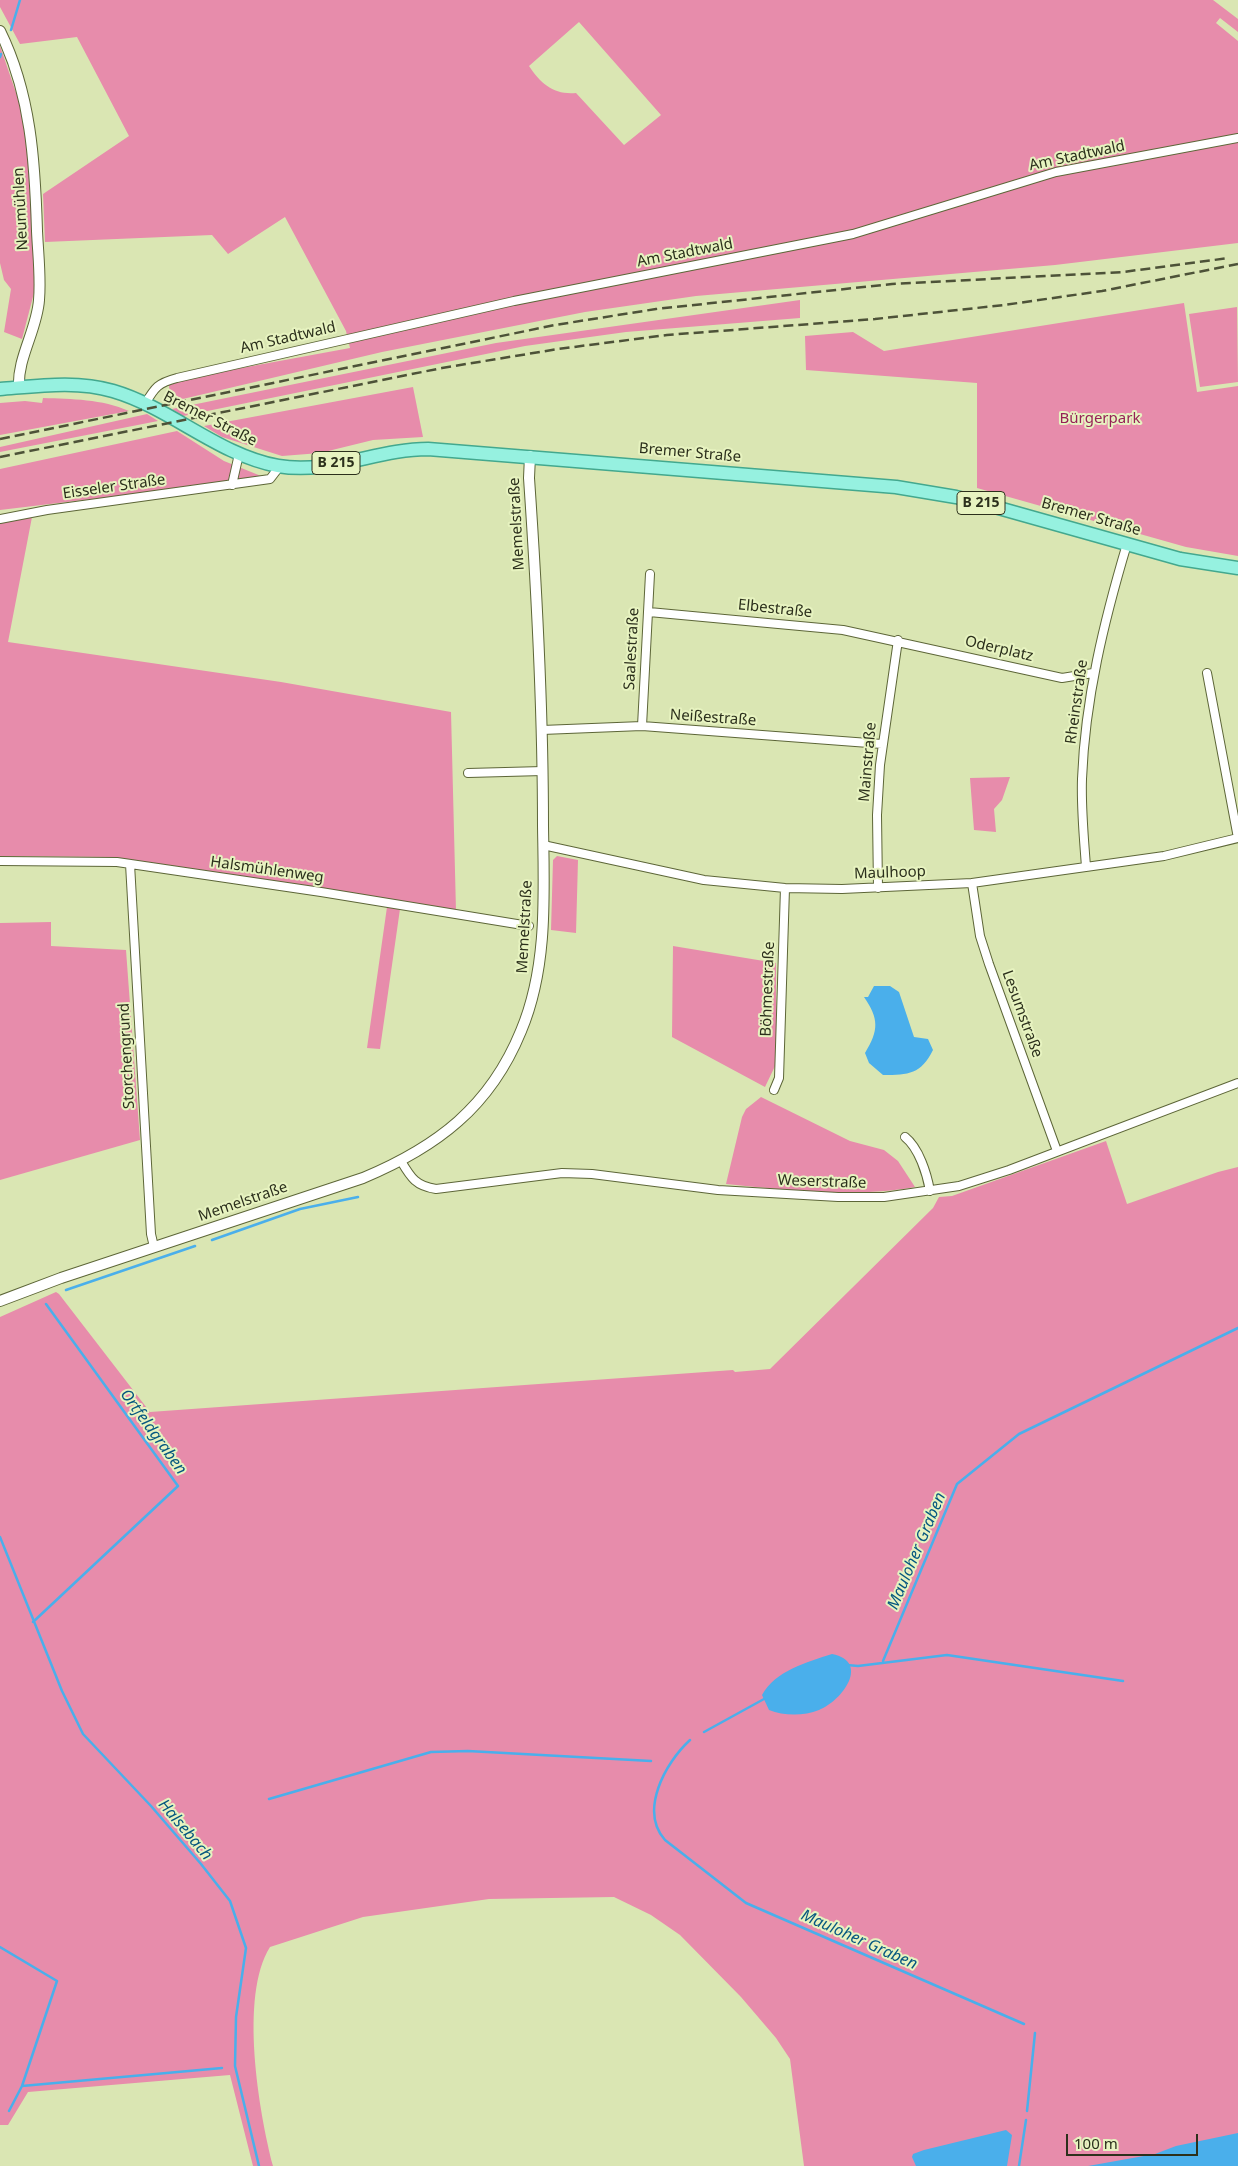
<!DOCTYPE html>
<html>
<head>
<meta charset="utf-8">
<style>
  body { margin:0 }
  #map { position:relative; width:1238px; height:2166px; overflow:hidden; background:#dae6b3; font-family:"Noto Sans",sans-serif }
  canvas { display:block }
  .scale { position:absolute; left:1066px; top:2134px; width:132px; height:22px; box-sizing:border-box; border:2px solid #2c301c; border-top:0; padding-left:6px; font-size:15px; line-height:18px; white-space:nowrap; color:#2c301c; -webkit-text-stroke:4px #e7f3c0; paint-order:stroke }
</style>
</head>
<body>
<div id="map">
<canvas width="1238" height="2166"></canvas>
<div class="scale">100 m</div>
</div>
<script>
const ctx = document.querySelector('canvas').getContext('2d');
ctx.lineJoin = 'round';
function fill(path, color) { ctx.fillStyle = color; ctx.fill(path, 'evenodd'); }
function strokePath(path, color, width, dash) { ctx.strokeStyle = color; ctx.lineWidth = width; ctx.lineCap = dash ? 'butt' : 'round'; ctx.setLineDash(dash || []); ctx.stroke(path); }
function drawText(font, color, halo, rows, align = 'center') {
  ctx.font = font + ' "Noto Sans",sans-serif'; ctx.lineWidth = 4; ctx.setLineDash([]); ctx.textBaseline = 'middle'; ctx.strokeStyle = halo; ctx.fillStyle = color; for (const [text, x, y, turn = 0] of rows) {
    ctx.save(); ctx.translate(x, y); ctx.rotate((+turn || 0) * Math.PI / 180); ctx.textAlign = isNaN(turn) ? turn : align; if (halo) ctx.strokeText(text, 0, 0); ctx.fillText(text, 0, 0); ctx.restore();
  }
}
fill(new Path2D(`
  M0,0H1213L1238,19V32L1220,18L1216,23L1238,41V243L1055,265L696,296L585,312L382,352L170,402L169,385L198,376L350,348L346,331L285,217L228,254L212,235L45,242L43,194L129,136L77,37L20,44L0,7ZM579,22L661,115L624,145L576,93C554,95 541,84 529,66Z
  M0,46L25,119L30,158L35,289L22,339L4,332L11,289L4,280L0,263Z
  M800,300V318L626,332L525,346L183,416L172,409L496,343Z
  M1184,303L1197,392L1238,386V556L1186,547L977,488V383L806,370L805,336L853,332L884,351Z
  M1237,307L1238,382L1200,387L1189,314Z
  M413,387L423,437L373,440L320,453L282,456L222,437L204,426Z
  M43,398C72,399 102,399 129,411L0,435V403L25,401L42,403Z
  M147,414L158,421L0,452V447Z
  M177,431L224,461L261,476L217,484L0,510V469Z
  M32,517L8,642L281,682L451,712L456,911L114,857L0,856V523Z
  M1010,777L1002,800L994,809L996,832L974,830L970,778Z
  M557,856L578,860L576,933L551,930L553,860Z
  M387,907L400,909L380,1049L367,1048Z
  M51,922V946L126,950L140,1140L0,1180V923Z
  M673,946L776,963V1064L765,1087L672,1037Z
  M761,1097L850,1141L884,1150L898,1161L915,1187C855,1198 787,1190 726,1184L742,1117L746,1109Z
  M1106,1141L1127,1204L1218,1172L1238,1167V2166H804L790,2059L776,2038L741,1997L680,1935L651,1915L614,1897L489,1899L363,1917L270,1947C239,1996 259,2112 273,2166H253L230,2075L28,2092L8,2125H0V1317L56,1292L59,1294L150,1412L733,1370L735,1372L770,1369L933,1208L939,1197L952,1196Z`), '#e78cab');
fill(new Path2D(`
  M874,986H890L899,992L914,1037L928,1039L933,1050C921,1074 909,1075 883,1075L869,1063L865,1053C879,1030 879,1019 864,997H868Z
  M832,1654C871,1662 842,1701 819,1710C804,1716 784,1716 769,1710L762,1695C775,1671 807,1662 832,1654Z
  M1006,2130L1012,2135L1007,2166H916L912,2157L913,2154L924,2150Z
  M1238,2133V2166H1088L1155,2154L1176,2146Z`), '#4aafeb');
strokePath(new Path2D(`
  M11,30L20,0
  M0,57L1,54
  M212,1240L300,1209L358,1197
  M66,1290L195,1246
  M0,1537L62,1691L83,1734L151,1806L201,1864L230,1901L246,1948L236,2017L235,2066L259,2166
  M33,1622L178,1486L46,1304
  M883,1661L957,1484L1019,1434L1238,1328
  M847,1665L858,1666L947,1655L1123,1681
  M704,1732L764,1699
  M690,1740C665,1763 639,1811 665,1840L746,1903L1024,2024
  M269,1799L431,1752L468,1751L651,1761
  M0,1947L57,1981L22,2086L222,2068
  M9,2111L22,2086
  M1027,2111L1035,2033
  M1019,2166L1026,2120`), '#4aafeb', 2.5);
const minor = new Path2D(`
  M145,404C155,387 158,383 177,378L514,301L853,234L1056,172L1238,138
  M232,485L239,454
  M0,519L47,510L270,479L280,466
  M649,612L843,630L1062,678L1093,673
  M642,726L650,574
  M542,730L642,726L882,744
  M468,773L543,771
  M543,845L704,880L785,888L842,889L972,883L1164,856L1238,838L1207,673
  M0,861L117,862L321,892L529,926
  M130,864L151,1234L154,1247
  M1086,867C1084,838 1081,809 1082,779C1085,699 1104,621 1127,544
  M972,883L980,936L989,964L1057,1151
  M878,888L877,815L880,765L898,640
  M774,1090L779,1078L785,888
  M905,1137C919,1148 927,1174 930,1191
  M401,1161C411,1178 416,1186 436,1189L562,1173L592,1174L718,1190L838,1197H884L959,1186L1009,1170L1238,1083`);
const tertiary = new Path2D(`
  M0,31C31,94 35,162 37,231C38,254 41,277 39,300C37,330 17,358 19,388
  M0,1301L61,1278L363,1178C437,1147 490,1107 521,1031C548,967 544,894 543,826C543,710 537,594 529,478L530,456`);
const primary = new Path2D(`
  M0,389C37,386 77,380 113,391C171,408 218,455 278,466C329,475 378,449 428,449L896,487L956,497L995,507L1180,559L1238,568`);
strokePath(minor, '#5d6638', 10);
strokePath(tertiary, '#5d6638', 12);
strokePath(primary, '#43a88e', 15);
strokePath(minor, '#fff', 8);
strokePath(tertiary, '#fff', 10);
strokePath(primary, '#96f1e0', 12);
strokePath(new Path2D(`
  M0,439L555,325L656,309L892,284L1123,272L1229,258
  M0,457L442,368L558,349L667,335L875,319L1004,305L1102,291L1238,264`), '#4d5238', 2.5, [10, 5]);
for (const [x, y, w] of [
  [336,463,48],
  [981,503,48]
]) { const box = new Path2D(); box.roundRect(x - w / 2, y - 11.5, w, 23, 4); ctx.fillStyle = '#e7f3c0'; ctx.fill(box); strokePath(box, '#2c301c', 1); }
drawText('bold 14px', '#2c301c', null, [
  ["B 215",336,463],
  ["B 215",981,503]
]);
drawText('15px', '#2c301c', '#e7f3c0', [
  ["Am Stadtwald",1077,156,-12],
  ["Neumühlen",21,209,-93],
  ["Am Stadtwald",685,253,-11],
  ["Am Stadtwald",288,338,-13],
  ["Bremer Straße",210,419,27],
  ["Bremer Straße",690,453,5],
  ["Eisseler Straße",114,487,-8],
  ["Bremer Straße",1091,517,16],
  ["Memelstraße",517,524,-93],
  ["Elbestraße",775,609,6],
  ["Saalestraße",632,649,-87],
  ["Oderplatz",999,649,13],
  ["Rheinstraße",1077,702,-82],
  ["Neißestraße",713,718,4],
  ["Mainstraße",868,762,-85],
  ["Halsmühlenweg",267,870,8],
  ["Maulhoop",890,873,-2],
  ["Memelstraße",525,927,-87],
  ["Böhmestraße",768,989,-88],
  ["Lesumstraße",1022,1014,70],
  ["Storchengrund",127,1056,-93],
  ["Weserstraße",822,1182,2],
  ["Memelstraße",243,1202,-19]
]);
drawText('15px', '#952156', '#e7f3c0', [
  ["Bürgerpark",1100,419]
]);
drawText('italic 16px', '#06577f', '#e7f3c0', [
  ["Ortfeldgraben",153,1432,54],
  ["Mauloher Graben",917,1551,-67],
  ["Halsebach",185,1830,50],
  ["Mauloher Graben",859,1940,24]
]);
</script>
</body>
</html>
